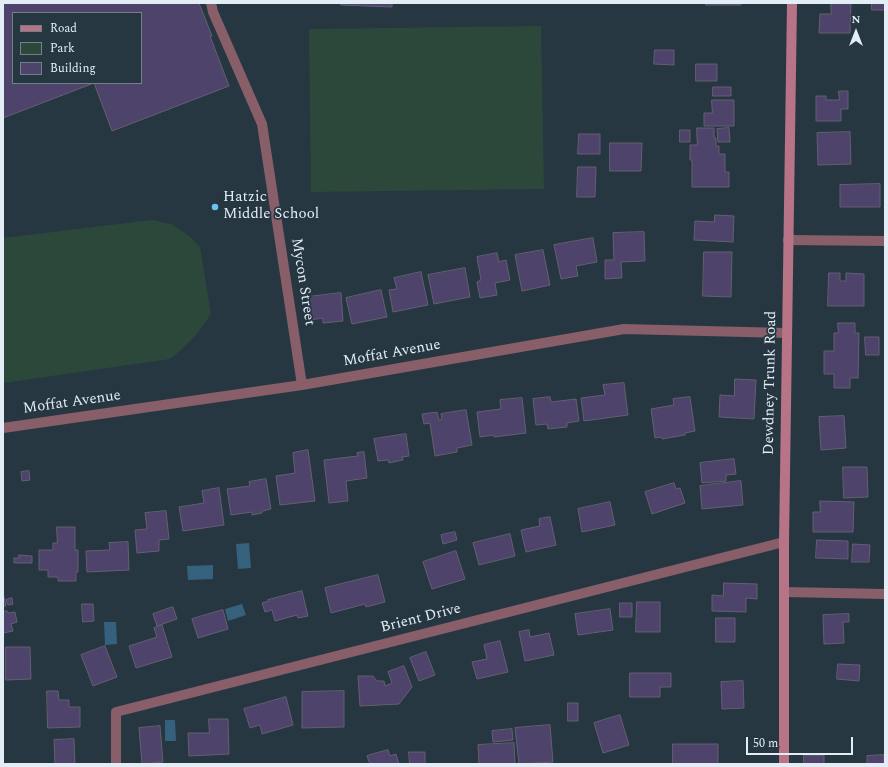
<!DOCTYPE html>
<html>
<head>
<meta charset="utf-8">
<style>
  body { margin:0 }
  #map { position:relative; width:888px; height:767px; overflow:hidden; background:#263742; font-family:Spectral,serif }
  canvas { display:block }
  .frame { position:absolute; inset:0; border:4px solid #e3edf5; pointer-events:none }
  .legend { position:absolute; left:12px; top:12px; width:130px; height:72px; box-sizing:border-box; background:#263742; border:1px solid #72808a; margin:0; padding:5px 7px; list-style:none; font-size:12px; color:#e3edf5 }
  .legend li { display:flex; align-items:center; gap:8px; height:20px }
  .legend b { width:20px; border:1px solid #72808a }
  .north { position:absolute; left:836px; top:12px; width:40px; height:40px; -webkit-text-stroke:3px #263742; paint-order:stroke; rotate:0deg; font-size:11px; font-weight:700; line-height:16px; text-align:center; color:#e3edf5 }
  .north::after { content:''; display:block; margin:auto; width:14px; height:18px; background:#e3edf5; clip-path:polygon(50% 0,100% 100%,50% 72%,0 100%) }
  .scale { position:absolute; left:746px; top:737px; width:107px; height:18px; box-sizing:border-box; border:2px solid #e3edf5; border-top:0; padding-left:5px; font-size:12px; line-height:14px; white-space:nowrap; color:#e3edf5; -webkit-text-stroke:3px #263742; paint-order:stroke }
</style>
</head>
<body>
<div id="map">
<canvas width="888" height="767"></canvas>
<div class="frame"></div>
<ul class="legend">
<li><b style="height:5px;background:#b67486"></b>Road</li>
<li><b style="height:11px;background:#2b483b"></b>Park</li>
<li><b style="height:11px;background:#4e436a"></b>Building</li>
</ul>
<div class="north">N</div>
<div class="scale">50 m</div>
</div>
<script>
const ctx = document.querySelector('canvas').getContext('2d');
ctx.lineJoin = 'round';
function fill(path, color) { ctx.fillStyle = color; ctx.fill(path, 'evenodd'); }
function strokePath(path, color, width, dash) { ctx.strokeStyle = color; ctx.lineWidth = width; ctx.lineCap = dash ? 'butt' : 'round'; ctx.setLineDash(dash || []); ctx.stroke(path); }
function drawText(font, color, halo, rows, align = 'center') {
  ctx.font = font + ' Spectral,serif'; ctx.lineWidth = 3.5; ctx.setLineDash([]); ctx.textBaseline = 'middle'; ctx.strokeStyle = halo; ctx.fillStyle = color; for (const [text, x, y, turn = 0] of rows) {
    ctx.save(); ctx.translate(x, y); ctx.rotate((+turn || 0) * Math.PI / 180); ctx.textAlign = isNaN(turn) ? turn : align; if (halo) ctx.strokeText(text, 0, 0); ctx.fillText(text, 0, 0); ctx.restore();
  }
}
fill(new Path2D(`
  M541,26L544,189L311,192L309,29Z
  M152,220L171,224L188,235L200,247L211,314C198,334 189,344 170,359L3,383V238Z`), '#2b483b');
fill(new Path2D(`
  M249,543L251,568L238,569L236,544Z
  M213,565V579L188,580L187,566Z
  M242,604L246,615L228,621L225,609Z
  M104,622H116L117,644L105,645Z
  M165,720H175L176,741H165Z`), '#35617d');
const building = new Path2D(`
  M3,3H199L212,36H210L229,86L112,131L94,83L3,118ZM13,13H141V83H13Z
  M342,3H392V7L341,5Z
  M706,3H741V5H706Z
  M831,3H851L850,33H819L820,14H831Z
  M872,3H885V10H872Z
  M655,50H674V65L654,64Z
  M696,64H717V81H696Z
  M713,87H731V96H713Z
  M839,91H848V109H841V121H816V96H826V100H839Z
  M712,100H734V126H704V113H712Z
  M697,128H714V138H716V146H719V154H725V172H729V187H692V160H690V145H697Z
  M729,128L730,142H718L717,129Z
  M680,130H690V142H680Z
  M850,132L851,164L818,165L817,133Z
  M579,134H600V154H578Z
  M610,143H642L641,171H610Z
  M578,167H596L595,197H577Z
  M880,184V207H840V185Z
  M715,215L734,216L733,242L694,240L695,221L714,222Z
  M644,232L645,261L621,262L622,278L605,279V260H614L613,233Z
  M593,238L597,262L576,266L578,276L561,279L554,245Z
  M543,250L550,285L522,291L515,255Z
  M704,252H732L731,297L703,296Z
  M497,253L499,262L506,260L510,280L495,283L497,295L480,298L477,282L481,280L477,257Z
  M465,268L470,297L434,304L428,275Z
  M421,272L428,305L393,312L389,290L397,289L394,278Z
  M829,273H840V281H846V273L864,274V306H828Z
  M381,290L387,317L352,324L346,298Z
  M341,293L343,321L323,323V318L310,320L308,297Z
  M838,323H855V333H859L858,378H850V388H834V374H824V351H834V333H838Z
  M865,337H879V355H866Z
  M735,379L756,380L754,419L719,417L720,395L734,396Z
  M624,383L628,415L584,421L581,398L605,395L603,385Z
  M550,397L551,402L576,399L579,421L567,423V427L548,429L547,424L536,425L533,399Z
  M690,397L695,431L685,433V435L662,439V437L655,438L651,409L674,405L673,399Z
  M522,398L526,433L494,437V435L480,437L477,412L501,409L500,400Z
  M466,410L472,445L457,448V452L435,456L430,423L424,424L422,414L437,412L439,420L442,419L441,414Z
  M844,416L846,448L821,450L819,417Z
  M406,434L409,456L402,457L403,460L389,463L388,460L378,461L374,439Z
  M308,450L315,501L280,505L276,476L295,473L293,453Z
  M364,452L367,478L346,481L348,501L329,503L324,460L358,456L357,453Z
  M734,459L736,474L726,475V481L702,483L700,463Z
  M843,467H867L868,497L844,498Z
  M29,471L30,480L22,481L21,472Z
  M266,479L271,509L262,511V513L252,515V512L231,515L227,489L250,486L249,482Z
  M741,481L743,505L702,509L700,486Z
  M674,483L676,489L680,488L685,503L652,514L645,492Z
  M219,488L224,525L183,531L179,507L204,503L202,491Z
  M820,501L854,502L853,532H813V512H820Z
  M610,502L615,525L582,532L578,509Z
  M166,511L169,539L159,540V551L137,553L135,530L147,529L145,513Z
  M550,517L556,545L526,552L521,530L540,526L539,519Z
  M57,527H75V550H78V572H76V581H58V577H48V570H39V550H53V543H57Z
  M455,532L457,540L443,544L441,535Z
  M510,534L515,556L479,565L473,543Z
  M817,540L848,541V559L816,558Z
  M128,542L129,570L87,572L86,551L110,550L109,543Z
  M853,544L870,545L869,562H852Z
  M456,551L465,579L432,589L423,562Z
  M19,555L32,556V563H14V558H19Z
  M378,575L385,602L366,607L365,604L331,613L325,588Z
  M724,583L757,584V599L746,598V612L712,611V595L723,596Z
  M302,591L308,616L298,618L297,615L275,621L272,610L265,612L262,603L269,601L268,600Z
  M3,593L6,606H3Z
  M12,598L13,604L8,605L6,600Z
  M637,602H660V632H636Z
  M620,603H632V617H620Z
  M82,604H93L94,621L83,622Z
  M173,607L177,619L157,626L153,614Z
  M610,609L613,630L578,635L575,614Z
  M223,610L228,629L198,638L192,619Z
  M7,611L8,613L15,612L17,622L11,624L13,631L3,633V612Z
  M849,614V622H843L844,643L824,644L823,615Z
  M716,618H735V642H716Z
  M162,625L172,657L136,668L129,646L157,637L154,628Z
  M529,630L530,637L549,633L554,655L525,661L519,632Z
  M500,641L508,672L477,679L472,662L487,659L484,645Z
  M105,646L117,677L93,686L81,655Z
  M6,647H30L31,679L6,680Z
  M426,652L435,675L419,681L410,658Z
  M838,664L860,665L859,681L837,679Z
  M404,666L412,687L399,704L360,706L358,676H373L377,681H384L385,686L392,683L388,672Z
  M630,673H671V687H660V697H630Z
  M743,681L744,708L722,709L721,682Z
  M47,691H58L59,700H69V707H80V727L48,728Z
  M344,691V727L302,728V692Z
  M286,697L293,725L262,734L260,725L250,728L244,709Z
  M568,703H578V721H568Z
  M620,715L629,745L603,753L594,723Z
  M209,719H228L229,754L189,756L188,733H209Z
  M550,725L553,762L519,764L515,728Z
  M160,726L163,762L142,764L139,728Z
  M512,729L513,740L493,742L492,731Z
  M74,739L75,764H55L54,740Z
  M514,743L515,764H479L478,745Z
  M673,744H718V764H673Z
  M388,750L390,756L396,754L399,764H370L367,756Z
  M409,752H425V764H410Z
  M804,755H824V764H804Z
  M884,755V764H867V756Z`);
fill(building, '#4e436a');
strokePath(building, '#645f71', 1);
strokePath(new Path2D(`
  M211,3L213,12L262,124L302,385
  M788,240L885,241
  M3,428L302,385L624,329L786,333
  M784,592L885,594
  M116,764V712L784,542`), '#885e69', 10);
strokePath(new Path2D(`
  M784,764V542L792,3`), '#b67486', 10);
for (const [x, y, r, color] of [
  [215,207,4,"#6ac3f1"]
]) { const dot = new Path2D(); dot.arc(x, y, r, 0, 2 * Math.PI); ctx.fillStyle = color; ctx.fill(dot); strokePath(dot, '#263742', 1.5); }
drawText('15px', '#e3edf5', '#263742', [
  ["Hatzic",223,198],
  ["Middle School",223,215]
], 'left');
drawText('15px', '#e3edf5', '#263742', [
  ["Mycon Street",302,282,81],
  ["Moffat Avenue",392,354,-10],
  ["Dewdney Trunk Road",771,383,-89],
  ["Moffat Avenue",72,403,-8],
  ["Brient Drive",421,619,-14]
]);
</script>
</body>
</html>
